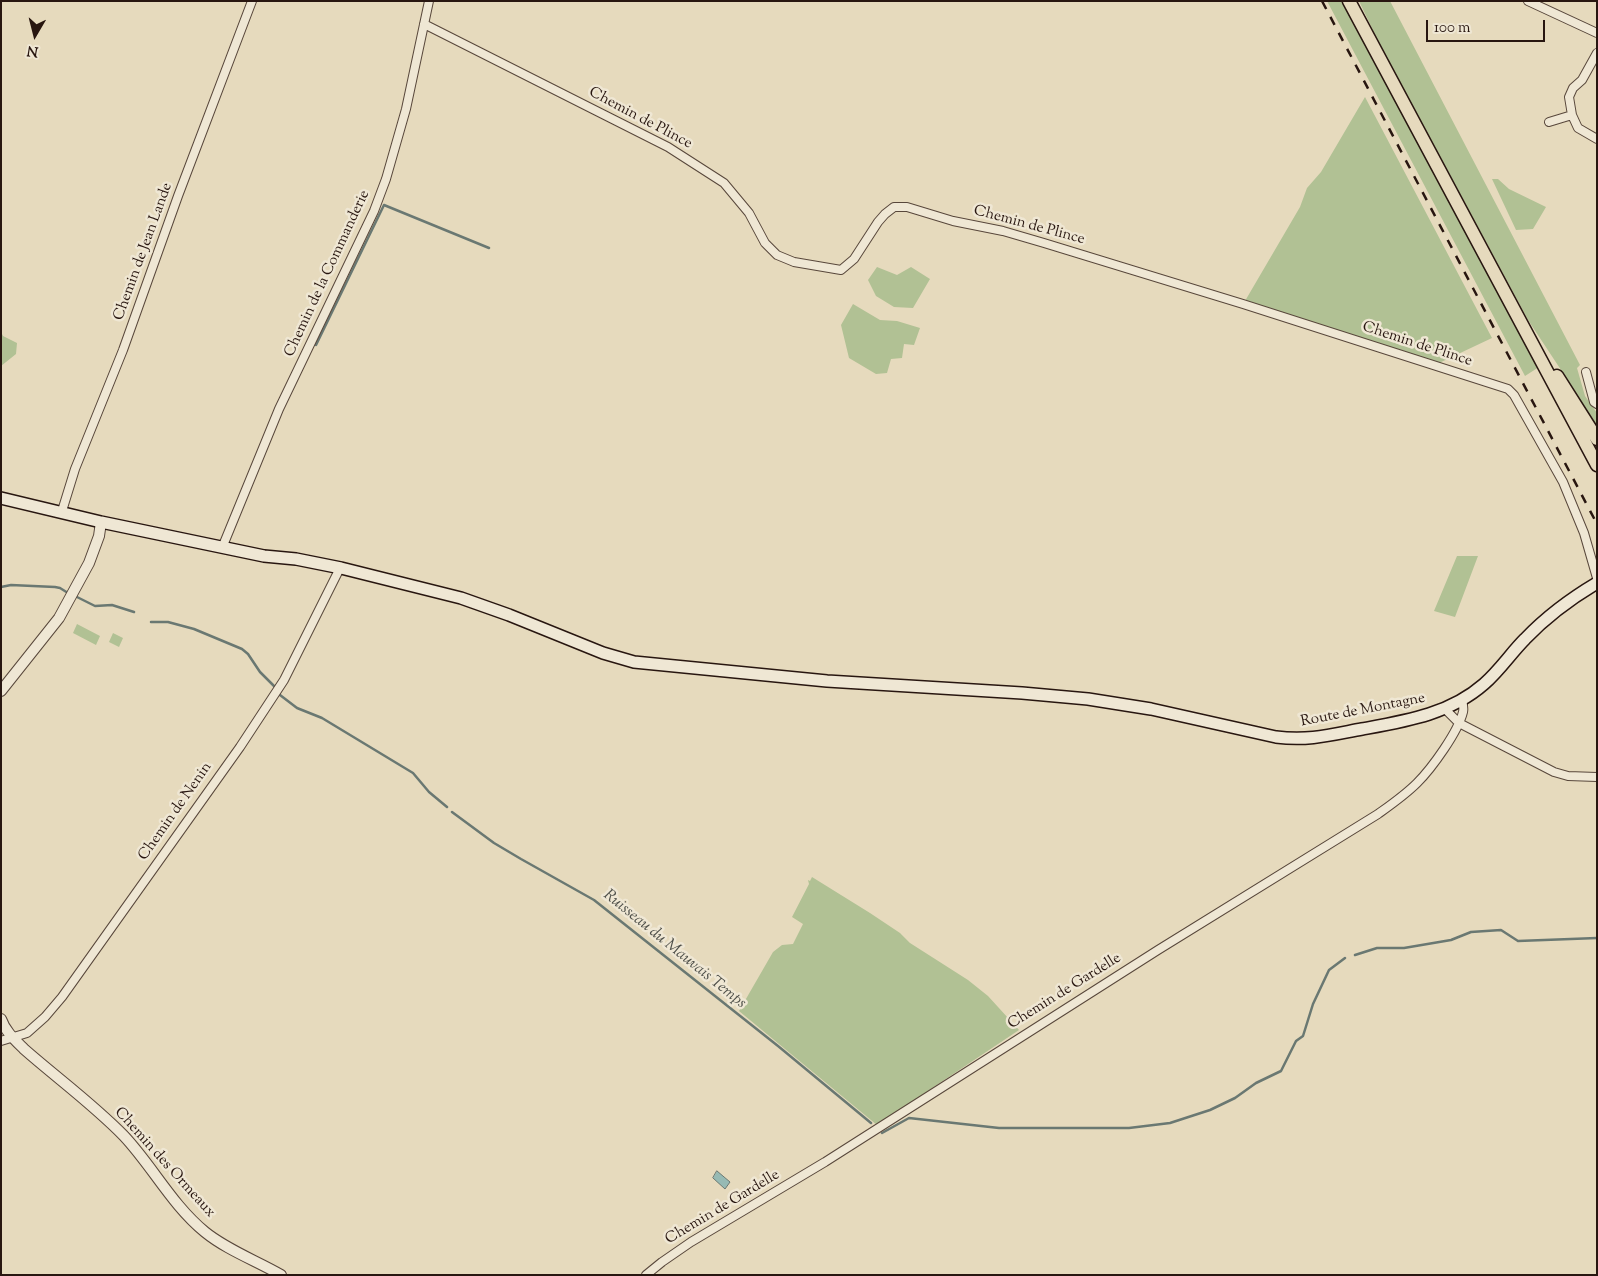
<!DOCTYPE html>
<html>
<head>
<meta charset="utf-8">
<style>
  body { margin:0 }
  #map { position:relative; width:1598px; height:1276px; overflow:hidden; background:#e6dabd; font-family:"Sorts Mill Goudy",serif }
  canvas { display:block }
  .frame { position:absolute; inset:0; border:2px solid #281610; pointer-events:none }
  .north { position:absolute; left:10px; top:10px; width:50px; height:50px; -webkit-text-stroke:4px #efe7d4; paint-order:stroke; rotate:188deg; font-size:14px; font-weight:700; line-height:20px; text-align:center; color:#281610 }
  .north::after { content:''; display:block; margin:auto; width:18px; height:22px; background:#281610; clip-path:polygon(50% 0,100% 100%,50% 72%,0 100%) }
  .scale { position:absolute; left:1426px; top:20px; width:119px; height:22px; box-sizing:border-box; border:2px solid #281610; border-top:0; padding-left:6px; font-size:15px; line-height:18px; white-space:nowrap; color:#281610; -webkit-text-stroke:4px #efe7d4; paint-order:stroke }
</style>
</head>
<body>
<div id="map">
<canvas width="1598" height="1276"></canvas>
<div class="frame"></div>
<div class="north">N</div>
<div class="scale">100 m</div>
</div>
<script>
const ctx = document.querySelector('canvas').getContext('2d');
ctx.lineJoin = 'round';
function fill(path, color) { ctx.fillStyle = color; ctx.fill(path, 'evenodd'); }
function strokePath(path, color, width, dash) { ctx.strokeStyle = color; ctx.lineWidth = width; ctx.lineCap = dash ? 'butt' : 'round'; ctx.setLineDash(dash || []); ctx.stroke(path); }
function drawText(font, color, halo, rows, align = 'center') {
  ctx.font = font + ' "Sorts Mill Goudy",serif'; ctx.lineWidth = 5; ctx.setLineDash([]); ctx.textBaseline = 'middle'; ctx.strokeStyle = halo; ctx.fillStyle = color; for (const [text, x, y, turn = 0] of rows) {
    ctx.save(); ctx.translate(x, y); ctx.rotate((+turn || 0) * Math.PI / 180); ctx.textAlign = isNaN(turn) ? turn : align; if (halo) ctx.strokeText(text, 0, 0); ctx.fillText(text, 0, 0); ctx.restore();
  }
}
fill(new Path2D(`
  M1327,1H1345L1539,367L1525,376Z
  M1359,1H1390L1580,365L1577,368L1585,396L1597,413V433L1562,378L1565,376L1528,320L1378,41Z
  M1365,97L1492,338L1439,363L1245,301L1300,207L1307,188L1321,172Z
  M1492,179H1498L1509,189L1546,207L1533,229L1516,230Z
  M877,267L897,275L911,267L930,279L913,308L894,307L876,296L868,280Z
  M853,304L880,320L897,321L920,328L914,345L904,344L902,358L891,359L887,373L876,374L849,358L841,325Z
  M1,332L3,336L17,343L16,354L1,366Z
  M1457,556H1478L1455,617L1434,611Z
  M77,624L100,636L96,645L73,633Z
  M113,633L123,638L119,647L109,642Z
  M812,877L870,913L900,933L910,943L968,980L988,996L1019,1030L877,1125L739,1011L773,952L782,945L793,944L803,924L792,917L809,884L808,880L810,881Z`), '#b1c194');
const water = new Path2D(`
  M717,1171L730,1182L725,1189L713,1178Z`);
fill(water, '#96bab4');
strokePath(water, '#6a7872', 1);
strokePath(new Path2D(`
  M316,345L384,205L489,248
  M1,587L11,585L55,587L60,588L68,593
  M77,597L95,606L112,605L134,612
  M151,622H168L194,629L242,649L248,654L260,672L274,686
  M280,695L297,708L322,718L413,773L429,792L447,807
  M452,812L494,843L521,859L594,900L778,1046L871,1123
  M1355,955L1377,948H1404L1451,940L1471,932L1501,930L1518,941L1597,938
  M882,1133L909,1118L999,1128H1129L1170,1123L1210,1110L1235,1098L1256,1083L1281,1071L1296,1041L1303,1036L1313,1004L1329,970L1345,958`), '#6a7872', 2.5);
const minor = new Path2D(`
  M1528,1L1597,33
  M424,24L668,147L724,183L749,213L765,243L777,255L794,262L841,270L854,259L878,222L885,214L894,207H907L953,221L1003,231L1044,243L1243,304L1508,389L1514,395L1563,482L1584,533L1597,578
  M1572,115L1578,128L1597,139
  M1549,122L1572,115L1569,97L1573,88L1582,80L1597,53
  M1586,372L1594,402L1597,404
  M62,511L75,469L123,350L178,196L252,1
  M222,548L279,409L374,211L386,179L406,109L429,1
  M1445,709L1459,723L1554,772L1568,776L1597,777
  M1,1041L27,1033L45,1017L62,997L240,747L284,680L340,568
  M646,1275L662,1262L691,1242L825,1162L1158,950L1378,814C1392,804 1405,795 1417,783C1432,768 1458,732 1463,712C1464,708 1463,704 1462,700`);
const tertiary = new Path2D(`
  M1,691L59,618L89,563L99,536L101,522
  M1,1019C5,1031 15,1040 24,1049C57,1078 94,1105 124,1136C153,1167 172,1205 205,1232C227,1250 257,1261 281,1275`);
const secondary = new Path2D(`
  M1,498L101,522L264,556L296,559L341,568L461,598L509,615L603,653L634,662L827,681L1022,693L1088,699L1151,709L1276,737C1309,741 1330,735 1362,729C1406,721 1450,714 1484,684C1500,670 1511,653 1525,639C1547,616 1570,599 1597,583`);
const primary = new Path2D(`
  M1349,1L1597,465
  M1557,376L1597,439`);
strokePath(minor, '#58473b', 10);
strokePath(tertiary, '#58473b', 12);
strokePath(secondary, '#281610', 14);
strokePath(primary, '#281610', 15);
strokePath(minor, '#efe7d4', 8);
strokePath(tertiary, '#efe7d4', 10);
strokePath(secondary, '#efe7d4', 11);
strokePath(primary, '#e6dabd', 12);
strokePath(new Path2D(`
  M1322,1L1597,524`), '#281610', 2.5, [9, 9]);
drawText('15px', '#281610', '#efe7d4', [
  ["Chemin de Plince",640,119,28],
  ["Chemin de Plince",1029,226,15],
  ["Chemin de Jean Lande",144,252,-70],
  ["Chemin de la Commanderie",328,274,-65],
  ["Chemin de Plince",1417,345,18],
  ["Route de Montagne",1363,711,-11],
  ["Chemin de Nenin",176,812,-55],
  ["Chemin de Gardelle",1065,992,-32],
  ["Chemin des Ormeaux",164,1163,48],
  ["Chemin de Gardelle",723,1208,-31]
]);
drawText('italic 16px', '#4e4f49', '#efe7d4', [
  ["Ruisseau du Mauvais Temps",674,950,39]
]);
</script>
</body>
</html>
